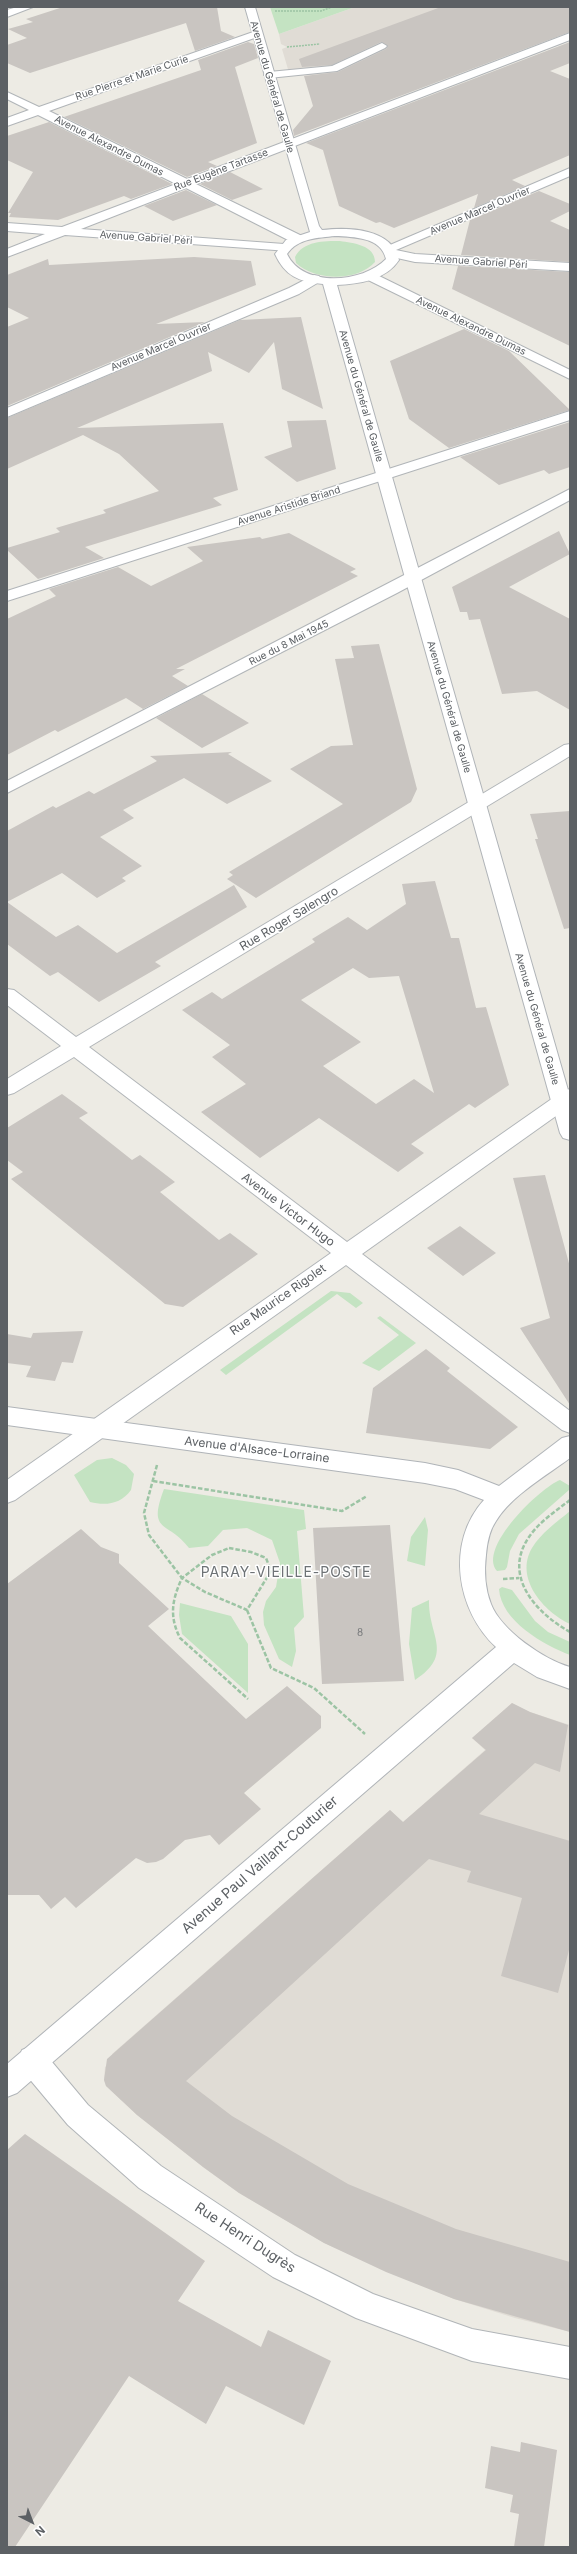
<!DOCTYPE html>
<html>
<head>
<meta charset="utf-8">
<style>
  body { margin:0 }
  #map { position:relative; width:577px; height:2554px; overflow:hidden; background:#edebe4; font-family:Inter,sans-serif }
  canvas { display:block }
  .frame { position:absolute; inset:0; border:8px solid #5c6064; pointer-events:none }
  .north { position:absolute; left:12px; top:2502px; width:40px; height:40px; -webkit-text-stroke:3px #fff; paint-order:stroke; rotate:138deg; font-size:11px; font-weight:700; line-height:16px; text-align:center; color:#5c6064 }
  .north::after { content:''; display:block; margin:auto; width:14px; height:18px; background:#5c6064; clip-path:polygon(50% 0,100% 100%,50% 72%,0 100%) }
</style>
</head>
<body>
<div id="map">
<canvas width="577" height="2554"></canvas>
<div class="frame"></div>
<div class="north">N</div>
</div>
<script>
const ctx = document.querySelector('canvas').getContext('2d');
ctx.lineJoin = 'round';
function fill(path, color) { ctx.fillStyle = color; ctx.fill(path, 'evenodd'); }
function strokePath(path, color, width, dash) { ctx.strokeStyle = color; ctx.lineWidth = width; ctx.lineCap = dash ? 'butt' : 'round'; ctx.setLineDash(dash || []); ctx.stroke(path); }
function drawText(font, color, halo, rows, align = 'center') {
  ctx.font = font + ' Inter,sans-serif'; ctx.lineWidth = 3; ctx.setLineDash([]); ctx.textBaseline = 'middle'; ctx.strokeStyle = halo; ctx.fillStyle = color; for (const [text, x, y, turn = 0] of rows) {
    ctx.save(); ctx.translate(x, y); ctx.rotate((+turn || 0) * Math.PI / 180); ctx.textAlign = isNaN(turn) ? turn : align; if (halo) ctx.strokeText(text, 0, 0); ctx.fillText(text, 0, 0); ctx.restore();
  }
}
fill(new Path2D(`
  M355,7H490L395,47L356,73L290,76L282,49L287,47L281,44L279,34Z
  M512,1703L530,1712L570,1725V2332L515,2318L454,2299L324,2243L239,2193L203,2167L137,2115L106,2086L104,2080L105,2067L115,2057L112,2054L390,1810L403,1822L485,1750L472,1738Z`), '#e0dcd5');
fill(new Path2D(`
  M270,7H355L279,34Z
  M340,241C353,243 375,245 375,262C357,282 315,281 296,263L295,257C303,241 324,241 340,241Z
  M331,1291L350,1293L363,1303L356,1308L337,1294L226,1375L220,1370Z
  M380,1316L416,1343L379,1371L362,1363L399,1335L377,1318Z
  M112,1458L126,1465L134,1474L131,1490C121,1504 106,1506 90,1502L74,1475L97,1460Z
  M560,1480L570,1486L569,1490L519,1534L510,1551L507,1567L505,1570L497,1571C477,1548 541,1487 560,1480Z
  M164,1489L304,1510L306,1529L297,1531L304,1617L294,1628L296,1651L292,1667L279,1659L264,1625L263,1612L266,1601L276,1587L280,1563L272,1540L247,1528L223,1530L208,1546L189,1548C168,1520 147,1534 164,1489Z
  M570,1511V1624C544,1612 514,1578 532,1548C541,1533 557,1522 570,1511Z
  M425,1517L428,1530L425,1566L407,1561L411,1537Z
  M502,1587L512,1590L535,1621L548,1632L570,1642V1655C544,1645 501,1621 499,1589Z
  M429,1600C428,1636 455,1654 415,1680L409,1644L412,1608Z
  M180,1603L231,1616L248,1644V1693L182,1634L179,1615Z`), '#c4e3c2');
fill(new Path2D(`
  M63,7H217L221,31L235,37L195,51L186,23L30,73L7,63V45L27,38L8,29L33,22L26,19Z
  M441,7H570V32L294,136L293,130L313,106L304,76L338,72L386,49L388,46L381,42L332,65L302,67L299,59Z
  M248,42L254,44L258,58L235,67L257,143L208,162L217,166L187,177L64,117L201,70L198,60Z
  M570,42V63L550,71L570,79V155L512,180L525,186L474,208L478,194L394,228L380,222L376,223L339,206L323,150L306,143Z
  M49,122L172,184L131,199L124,196L58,220L9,217L11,213H8L33,172L7,160V136Z
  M230,172L263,189L232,200L200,184Z
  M186,190L217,205L173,221L144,206Z
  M539,191L570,204V211L550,221L570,230V262L461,255L470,220Z
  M194,257L251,261L256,285L156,324L205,322L7,406V327L29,318L7,307V275L48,259L49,265Z
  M458,266L570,272V346L452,289Z
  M301,317L323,409L282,389L274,342L249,373L208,352L212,371L77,428L223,423L238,490L213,498L222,505L85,547L104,558L38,579L7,550V548L60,532L56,528L106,513L103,510L159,491L119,454L83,435L7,469V418L240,320Z
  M464,329L509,351L570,410L449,448L409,419L390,361Z
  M326,420L336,469L297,482L264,457L292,447L287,421Z
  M570,422V467L549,474L544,470L499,485L460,457Z
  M559,531L570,554L509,587L570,619V710L537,691L502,694L480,619L469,620L467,612H460L452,587Z
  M289,533L356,569L350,572L358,576L176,669H185L172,676L188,686L143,709L126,698L58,732L55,730L7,755V619L56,596L49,589L118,567L151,586L203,561L187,547L260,537L262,539Z
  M379,644L417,789L411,802L256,898L227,879L233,875L229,872L343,804L290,769L331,746L353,745L335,659L354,658L351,646Z
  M202,694L249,723L202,748L156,718Z
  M232,752L228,754L272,781L227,804L184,778L123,810L134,818L100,837L142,866L122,878L126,881L97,898L62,873L7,902L56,937L78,925L117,953L234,885L247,907L155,962L161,966L99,1002L58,972L50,976L7,944V831L53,806L56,808L89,791L94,794L157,761L150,756Z
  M570,811V928L564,929L535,839H538L530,814Z
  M435,881L451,938H459L476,1008L486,1007L509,1085L475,1108L469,1104L411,1144L424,1153L398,1172L319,1118L260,1158L201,1112L246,1084L212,1057L230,1045L182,1010L212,992L222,999L315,942L312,939L348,917L367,930L406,904L402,884ZM353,968L369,978L399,976L434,1093L414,1079L376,1104L323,1066L361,1042L301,1000Z
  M62,1094L88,1113L79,1118L132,1160L140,1155L175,1182L160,1192L219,1240L230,1233L258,1254L183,1307L165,1304L11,1179L23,1172L7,1160V1128Z
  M545,1175L570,1267V1405L520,1328L550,1318L513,1178Z
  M460,1226L496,1253L463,1276L427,1248Z
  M83,1331L73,1363L62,1362L55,1381L26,1377L31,1366L7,1363V1334L31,1338L33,1333Z
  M426,1349L450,1368L447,1371L518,1427L490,1449L366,1433L373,1388Z
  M390,1525L404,1681L322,1684L313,1528Z
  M81,1529L101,1547L119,1554V1563L169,1609L148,1626L246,1719L287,1686L321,1716V1728L244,1793L261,1809L219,1845L210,1835L185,1840L163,1859L156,1862L147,1863L136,1858L76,1908L65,1897L51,1909L39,1895H7V1584Z
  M512,1703L530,1712L568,1725L560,1772L535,1763L479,1814L570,1841V1946L558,1993L501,1976L522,1898L467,1882L471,1871L429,1859L186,2081L232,2116L348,2184L456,2229L570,2262V2332L454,2299L386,2272L324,2243L239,2193L203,2167L137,2115L106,2086L104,2080L107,2059L390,1810L403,1822L486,1750L472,1738Z
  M25,2134L205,2261L178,2301L261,2347L268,2330L331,2361L304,2425L226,2386L206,2424L129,2376L15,2547H7V2150Z
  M521,2442L557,2450L544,2547H514L519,2514L510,2512L513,2495L485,2488L491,2446L520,2452Z`), '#c9c5c1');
const lane = new Path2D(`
  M382,43L387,46L385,48L337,71L269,78L264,75L269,72L332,66Z`);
const street = new Path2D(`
  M17,7H33L7,17V10Z
  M256,31L261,34L260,36L49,111L187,179L570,33V40L196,184L302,236L303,239L302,242H292L186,188L81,229L284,244L290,248L289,251L65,235L7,257V249L45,234L7,231V223L62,227L176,184L38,115L7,126V118L29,110L7,99V92L39,107Z
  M570,168V176L396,250L415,254L570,263V271L415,262L388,256V252L383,248Z
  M371,272L570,370V379L366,279L364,276Z
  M314,275L319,276L321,279L319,282L299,294L7,417V408L289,288Z
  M570,411V420L7,601V591Z
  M570,489V500L397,593L7,793V781Z
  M570,744V756L89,1047L347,1242L563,1091L570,1089V1106L362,1254L570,1411V1433L562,1430L346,1265L15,1500L7,1503V1480L331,1253L74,1057L14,1093L7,1095V1079L61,1046L7,1005V989L14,990L76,1037L564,745Z
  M32,2046L42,2050L88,2105L161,2166L295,2255L373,2294L472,2329L570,2347V2379L472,2361L356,2318L273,2277L139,2188L68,2125L22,2070L18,2060L22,2050Z`);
const secondary = new Path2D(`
  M245,7H255L319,226L322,230C349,227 392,228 399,260C386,280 359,284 337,285L570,1097V1140L563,1138L560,1133L323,284C299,282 285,276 275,254L286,240L310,232ZM335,236C354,237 381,237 386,259C363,283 303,288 287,254C298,238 318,238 335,236Z
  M7,1407L425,1463L458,1470L499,1486L562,1438L570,1436V1458C546,1476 512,1495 496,1521C489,1531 487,1544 486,1555C484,1571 485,1589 491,1604C501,1630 544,1660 570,1667V1689L537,1677L514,1663L17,2093L7,2097V2064L496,1647C457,1611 445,1543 484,1500L455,1489L425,1483L7,1425Z`);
strokePath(lane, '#b1b5b8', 2);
strokePath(street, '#b1b5b8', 2);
strokePath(secondary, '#b0b4b8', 2);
strokePath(new Path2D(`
  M275,11H321L332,7
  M287,47L320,44`), '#9cc4a4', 1.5, [2, 1]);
strokePath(new Path2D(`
  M157,1465L144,1513L149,1535L182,1578C172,1600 169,1616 180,1638L248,1699
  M153,1481L342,1511L367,1496
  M570,1500C556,1511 539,1522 529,1537C502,1576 536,1613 570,1632
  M229,1548L251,1552L266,1558L271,1571L247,1610L205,1592L182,1578L212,1555Z
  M503,1579L519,1578
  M247,1610L271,1668L314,1688L365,1734`), '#9cc4a4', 2.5, [4.5, 2]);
fill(lane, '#fff');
fill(street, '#fff');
fill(secondary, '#fff');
drawText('10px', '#5c6064', '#fff', [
  ["Rue Pierre et Marie Curie",132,78,-19],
  ["Avenue du Général de Gaulle",272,87,74],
  ["Avenue Alexandre Dumas",109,146,27],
  ["Rue Eugène Tartasse",221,170,-21],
  ["Avenue Marcel Ouvrier",480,211,-23],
  ["Avenue Gabriel Péri",146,238,4],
  ["Avenue Gabriel Péri",481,262,4],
  ["Avenue Alexandre Dumas",471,326,26],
  ["Avenue Marcel Ouvrier",161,347,-23],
  ["Avenue du Général de Gaulle",361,396,74],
  ["Avenue Aristide Briand",289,506,-18],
  ["Rue du 8 Mai 1945",289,643,-27],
  ["Avenue du Général de Gaulle",449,707,74],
  ["Avenue du Général de Gaulle",537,1019,74]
]);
drawText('10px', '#77797b', null, [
  ["8",360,1633]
]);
drawText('12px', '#5c6064', '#fff', [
  ["Rue Roger Salengro",289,919,-31],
  ["Avenue Victor Hugo",288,1210,37],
  ["Rue Maurice Rigolet",278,1300,-35],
  ["Avenue d'Alsace-Lorraine",257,1450,7]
]);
ctx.letterSpacing = '1px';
drawText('14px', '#6d7275', '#fff', [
  ["PARAY-VIEILLE-POSTE",286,1573]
]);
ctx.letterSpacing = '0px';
drawText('14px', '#5c6064', '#fff', [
  ["Avenue Paul Vaillant-Couturier",260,1865,-41],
  ["Rue Henri Dugrès",245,2238,33]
]);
</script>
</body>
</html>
